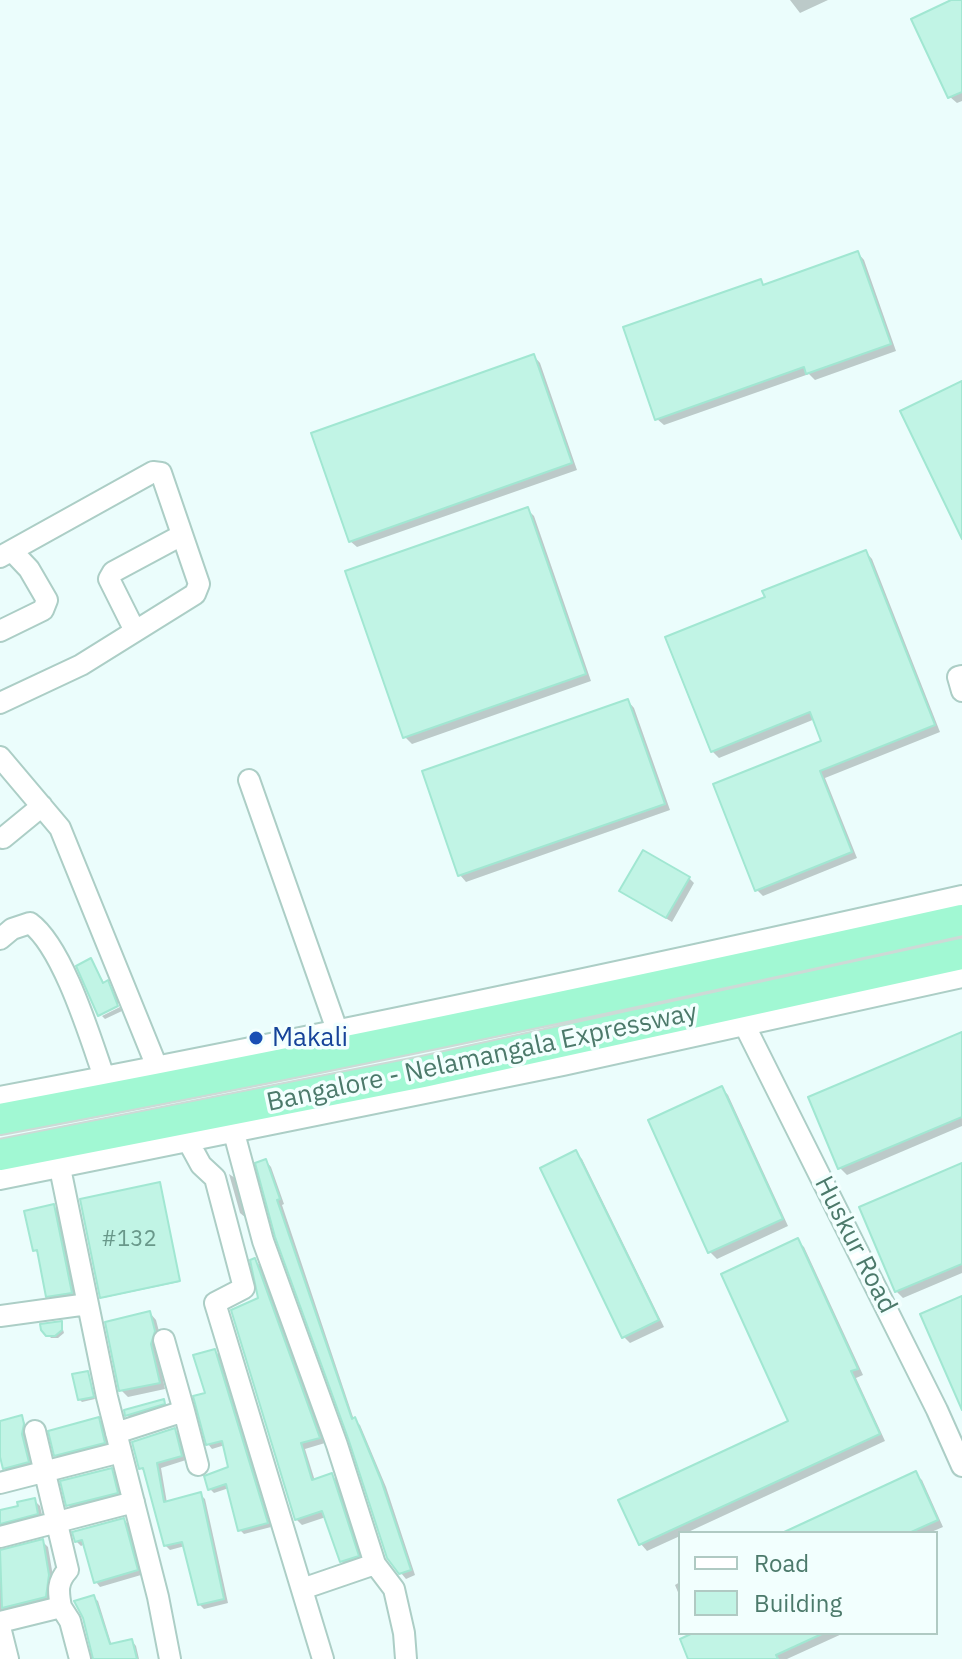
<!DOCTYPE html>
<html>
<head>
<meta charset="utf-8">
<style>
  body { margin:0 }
  #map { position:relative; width:962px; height:1659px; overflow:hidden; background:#ebfdfc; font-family:"IBM Plex Sans",sans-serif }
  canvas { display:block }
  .legend { position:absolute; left:678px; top:1531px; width:260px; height:104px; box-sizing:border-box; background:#f2fffe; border:2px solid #b0cac3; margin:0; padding:10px 14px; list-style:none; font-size:24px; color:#4c7a6b }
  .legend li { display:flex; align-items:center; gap:16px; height:40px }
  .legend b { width:40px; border:2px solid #b0cac3 }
</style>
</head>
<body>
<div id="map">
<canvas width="962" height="1659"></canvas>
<ul class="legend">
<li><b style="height:10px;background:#fff"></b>Road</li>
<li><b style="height:22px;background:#c1f4e5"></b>Building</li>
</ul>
</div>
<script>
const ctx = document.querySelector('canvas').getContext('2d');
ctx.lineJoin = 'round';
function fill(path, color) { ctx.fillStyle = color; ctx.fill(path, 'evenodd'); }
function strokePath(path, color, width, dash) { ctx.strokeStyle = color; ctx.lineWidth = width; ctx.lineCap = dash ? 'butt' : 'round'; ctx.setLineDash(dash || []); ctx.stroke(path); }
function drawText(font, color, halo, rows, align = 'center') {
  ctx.font = font + ' "IBM Plex Sans",sans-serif'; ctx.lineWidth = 7; ctx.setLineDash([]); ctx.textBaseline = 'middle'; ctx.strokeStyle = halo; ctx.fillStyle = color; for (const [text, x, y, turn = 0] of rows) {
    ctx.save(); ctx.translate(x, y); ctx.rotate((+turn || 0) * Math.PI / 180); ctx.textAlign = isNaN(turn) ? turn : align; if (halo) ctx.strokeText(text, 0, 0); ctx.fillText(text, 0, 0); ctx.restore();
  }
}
fill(new Path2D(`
  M790,0H828L800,13Z
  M955,0H962V101L957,103L950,97Z
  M858,253L864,260L896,351L815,380L809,374L664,425L657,419L760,281L765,286Z
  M534,356L540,363L577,470L357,547L350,541Z
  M527,509L534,516L591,681L412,744L405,737Z
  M866,552L872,559L940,732L825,778L857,858L763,896L756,889L824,742L815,719L719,758L712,751L767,598Z
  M628,701L634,708L670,810L466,882L460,875Z
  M689,878L694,883L672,922L621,891Z
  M90,960L105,984L107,983L112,988L119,1003L99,1013Z
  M120,1007L122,1011L105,1019L102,1016Z
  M962,1034V1126L847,1175L840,1168Z
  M722,1088L728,1095L788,1226L717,1259L710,1252Z
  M576,1153L582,1159L664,1327L630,1343L624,1337Z
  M266,1161L271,1167L284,1204L282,1205L354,1420L360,1425L386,1487L415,1575L406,1579L401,1573L277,1236Z
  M962,1165V1273L903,1298L896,1291Z
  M229,1174L235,1178L246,1218L240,1213Z
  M160,1185L179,1282L103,1298L102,1297Z
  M54,1206L58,1211L76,1297L53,1300L48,1296L40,1255L35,1250Z
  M798,1241L804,1247L863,1375L856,1378L885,1441L686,1533H680V1536L647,1551L641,1544L791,1422Z
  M255,1260L260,1266L325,1443L305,1449L315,1481L332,1475L337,1481L363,1561L347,1567L341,1561L326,1517L302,1525L296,1519Z
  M150,1313L156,1320L161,1339L157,1351L165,1389L128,1397L121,1390Z
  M61,1323L64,1333L58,1338H51L43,1329Z
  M215,1351L219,1355L271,1527L244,1534L240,1530L229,1488L214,1493L210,1489L230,1469L225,1445L212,1449L208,1444L207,1395Z
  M88,1373L95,1399L82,1402L79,1399Z
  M163,1401L168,1408L132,1420L127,1415Z
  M22,1417L28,1430L26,1440L33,1467L10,1472L5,1468L0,1449V1423Z
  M98,1419L103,1424L109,1447L61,1459L56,1455Z
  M174,1430L179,1434L186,1460L161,1468L167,1503L200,1494L205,1499L228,1603L204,1609L199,1604L185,1546L170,1550L165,1545L146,1474L141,1468Z
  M111,1470L116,1475L122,1497L73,1510L68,1505Z
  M915,1474L922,1480L943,1527L929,1533H787Z
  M34,1500L40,1506L43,1519L0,1531V1513Z
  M124,1520L129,1525L141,1575L100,1587L96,1582L85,1544L81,1546L76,1541Z
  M42,1541L48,1547L54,1582L52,1603L0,1617V1551Z
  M680,1582V1597L675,1585Z
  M93,1597L98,1601L112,1646L132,1641L136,1646L139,1659H93Z
  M697,1633H844L787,1659H691Z`), '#0003');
const building = new Path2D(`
  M951,0H962V92L948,98L911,19Z
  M858,251L891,344L806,374L804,367L655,420L623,327L761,279L763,285Z
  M534,354L572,463L349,542L311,433Z
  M962,381V539L900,411Z
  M528,507L586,674L403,738L345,571Z
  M866,550L935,725L820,771L852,852L755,891L713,784L821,741L810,712L711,752L665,637L765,597L762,591Z
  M628,699L665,804L458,876L422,771Z
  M643,850L690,877L666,918L619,891Z
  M91,958L103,983L108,980L118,1006L98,1016L76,966Z
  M962,1032V1117L838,1169L808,1097Z
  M722,1086L783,1219L708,1253L648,1120Z
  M576,1150L659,1320L622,1338L540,1168Z
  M266,1159L280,1199L277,1200L352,1419L355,1417L381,1480L411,1570L399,1574L387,1558L349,1441L275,1237L255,1163Z
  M962,1163V1264L895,1292L859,1207Z
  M160,1182L180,1281L100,1298L80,1199Z
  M54,1204L72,1293L46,1297L37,1250L33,1251L24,1211Z
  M798,1238L858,1369L851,1371L880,1434L639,1545L618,1500L788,1421L721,1274Z
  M255,1258L320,1438L301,1443L312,1480L332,1473L359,1556L340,1562L322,1511L295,1520L231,1310L258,1298L250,1260Z
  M962,1296V1410L920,1314Z
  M150,1311L155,1331L151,1344L160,1383L119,1391L105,1322Z
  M62,1321V1330L55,1336H46L41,1330L40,1324Z
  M215,1349L268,1523L238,1531L226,1484L208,1490L204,1476L228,1467L222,1441L206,1445L193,1396L205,1393L193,1355Z
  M88,1371L94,1397L78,1400L72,1374Z
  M164,1399L165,1404L125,1416L124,1410Z
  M22,1415L24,1424L22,1434L29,1462L3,1469L0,1457V1421Z
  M99,1417L105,1443L54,1456L48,1431Z
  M175,1428L182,1456L157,1463L164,1502L201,1492L224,1599L198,1605L182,1542L164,1546L143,1468L139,1469L132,1442Z
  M112,1468L118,1493L66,1506L60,1481Z
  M916,1471L938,1520L909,1533H782Z
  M35,1498L38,1514L0,1524V1510L18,1506L17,1502Z
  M124,1518L138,1570L94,1583L82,1540L75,1542L72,1532Z
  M43,1539L49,1575L46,1597L2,1608L0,1550Z
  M94,1595L110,1644L132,1639L137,1659H93L83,1618L74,1601Z
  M693,1633H824L776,1655L778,1659H688L680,1639Z`);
fill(building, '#c1f4e5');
strokePath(building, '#a1e7d2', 2);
const minor = new Path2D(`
  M0,557L153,472L161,473L199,584L195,594L81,665L0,703
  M0,631L43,610L47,600L29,569L12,551
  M135,631L109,579L113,572L182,535
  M962,676L958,677L962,691
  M0,757L60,828L157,1067
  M249,780L337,1030
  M3,838L42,806
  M0,939L12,929L30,923C63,947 90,1037 104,1077
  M745,1026L937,1410L962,1466
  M0,1097C322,1036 642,968 962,896
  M234,1133L263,1241L337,1445L375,1564
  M189,1143L201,1165L215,1178L244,1288L215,1303L323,1659
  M60,1168L107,1397L158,1597L170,1659
  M0,1179L563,1065L962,977
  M0,1316L88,1304
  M184,1411L198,1465
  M35,1431L68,1570C57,1582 58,1591 61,1607
  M116,1433L184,1411L164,1340
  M0,1483L121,1452
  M0,1537L134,1502
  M302,1589L375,1564L394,1589L404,1633L406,1659
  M0,1622L61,1607L70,1621L80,1659
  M0,1627L8,1659`);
const highway = new Path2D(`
  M0,1119C322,1059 642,991 962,920
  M0,1155L423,1072L962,954`);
strokePath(minor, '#accec6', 24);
strokePath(highway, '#cddad6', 34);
strokePath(minor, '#fff', 20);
strokePath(highway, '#a1f8d3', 30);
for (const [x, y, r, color] of [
  [256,1038,8,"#1a4fb4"]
]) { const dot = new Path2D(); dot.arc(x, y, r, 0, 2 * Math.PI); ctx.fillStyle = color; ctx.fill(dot); strokePath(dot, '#f2fffe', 3); }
drawText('22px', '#69988a', null, [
  ["#132",129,1240]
]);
drawText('26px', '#164399', '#f2fffe', [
  ["Makali",272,1038]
], 'left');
drawText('26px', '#4c7a6b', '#f2fffe', [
  ["Bangalore - Nelamangala Expressway",482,1058,-12],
  ["Huskur Road",855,1245,63]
]);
</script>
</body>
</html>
